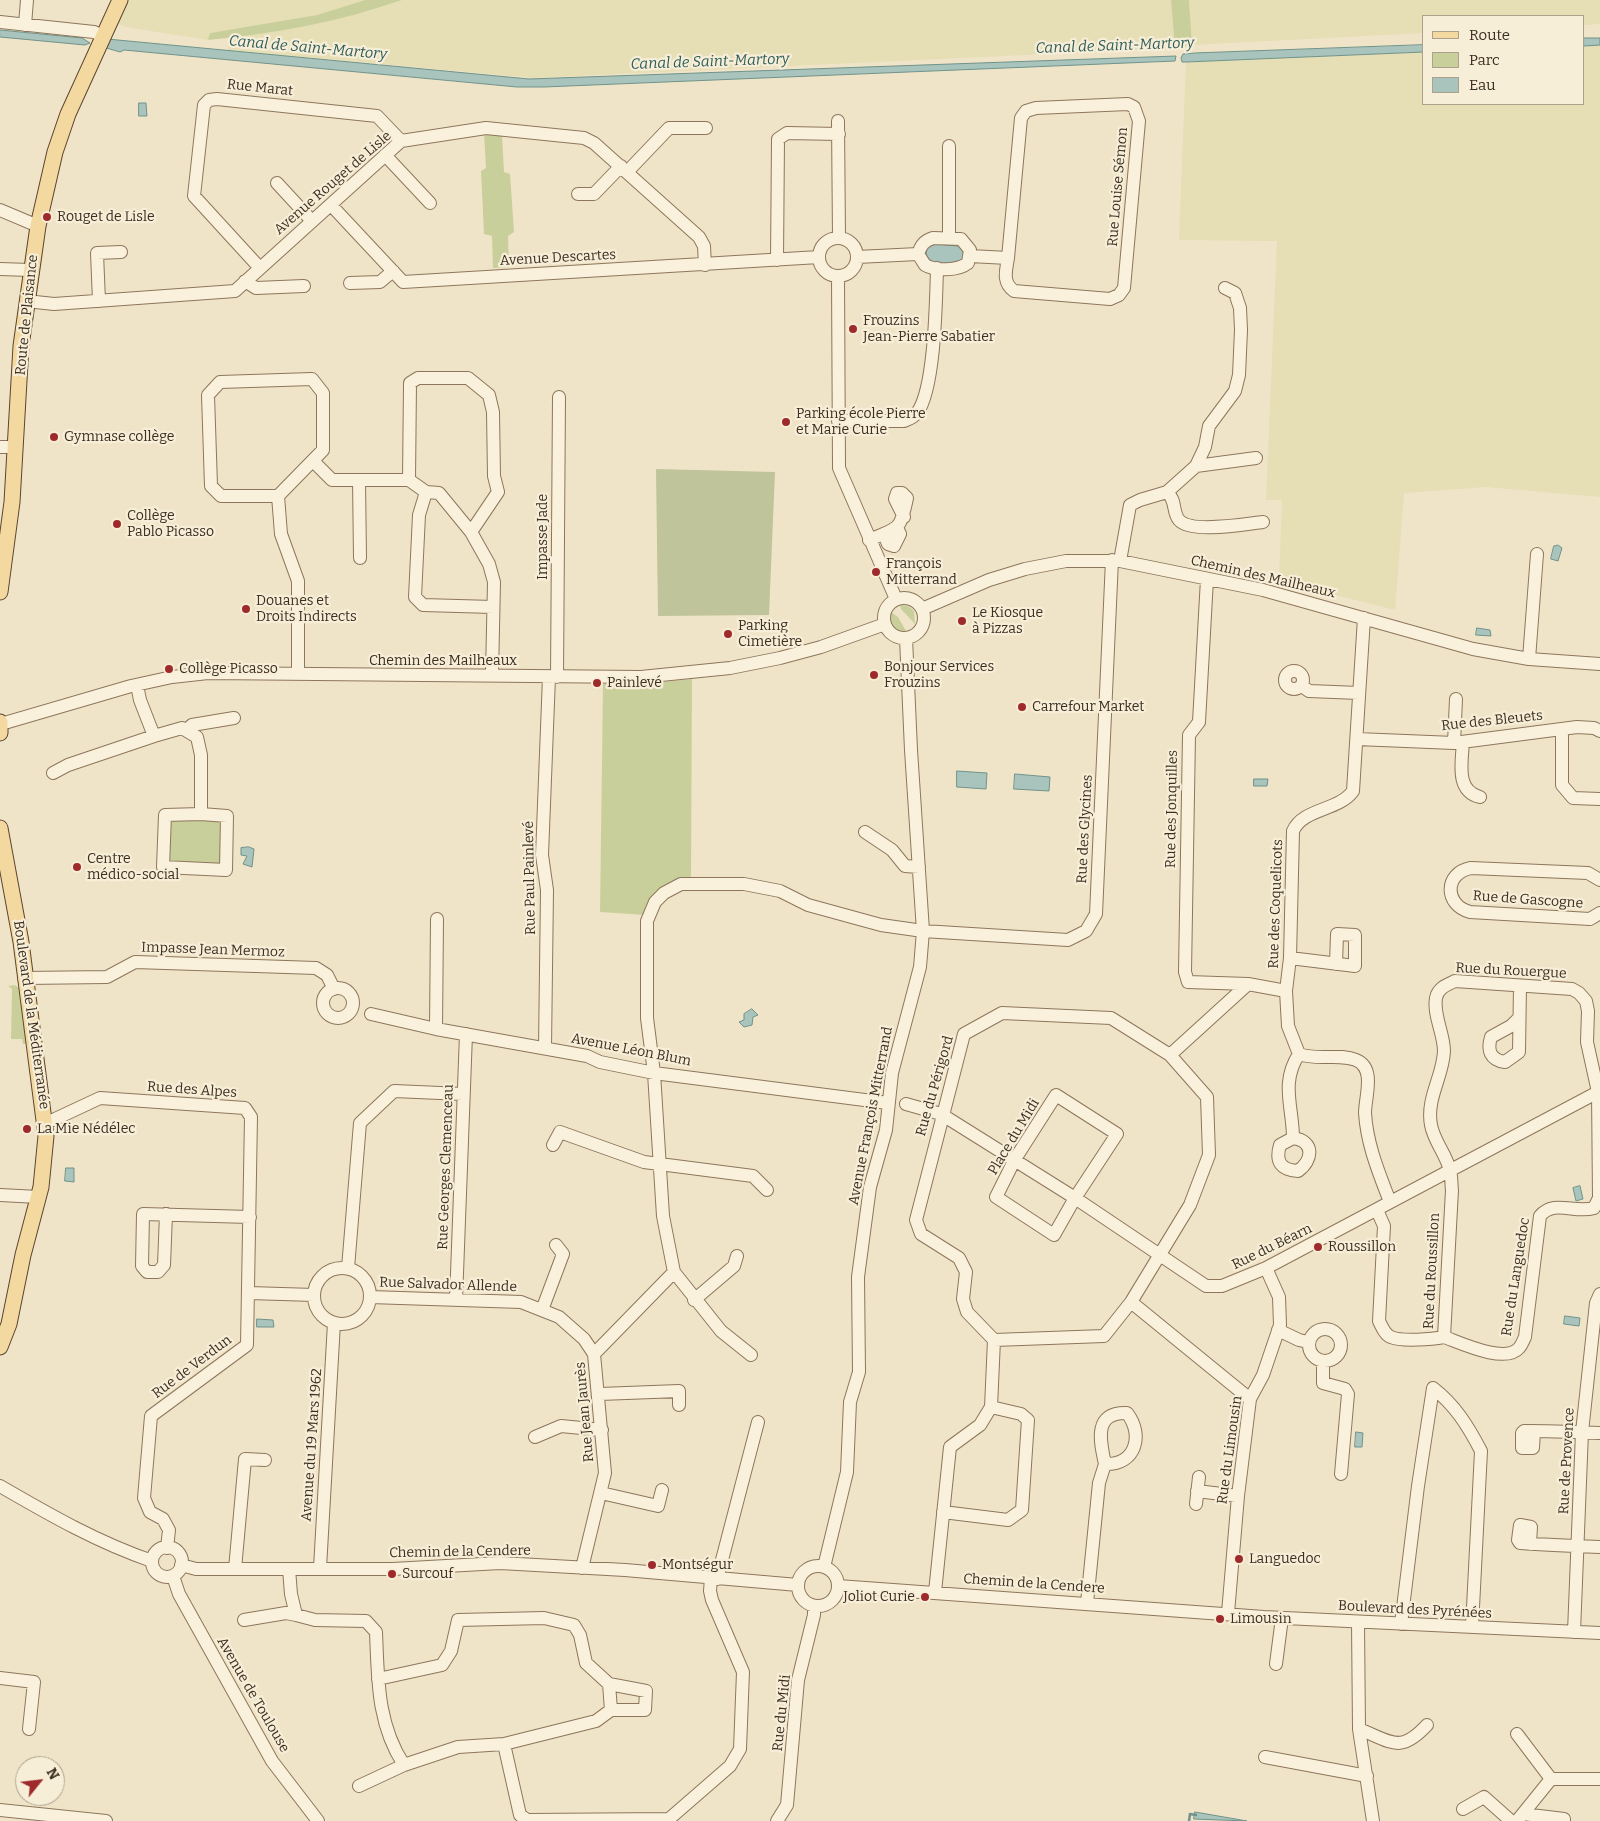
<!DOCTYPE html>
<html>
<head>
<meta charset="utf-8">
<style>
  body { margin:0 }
  #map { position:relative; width:1600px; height:1821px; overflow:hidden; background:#f0e4c8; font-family:Bitter,serif }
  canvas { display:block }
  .legend { position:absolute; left:1422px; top:15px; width:162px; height:90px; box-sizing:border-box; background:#f7eed8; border:1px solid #ada18e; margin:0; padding:6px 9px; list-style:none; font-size:15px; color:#3d2e20 }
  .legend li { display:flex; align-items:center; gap:10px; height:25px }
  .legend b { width:25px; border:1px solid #ada18e }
  .north { position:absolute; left:15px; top:1756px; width:50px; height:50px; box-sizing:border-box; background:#f7eed8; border:1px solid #ada18e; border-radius:50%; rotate:61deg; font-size:14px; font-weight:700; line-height:20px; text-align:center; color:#3d2e20 }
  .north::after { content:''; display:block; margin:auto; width:18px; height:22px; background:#9e2a2b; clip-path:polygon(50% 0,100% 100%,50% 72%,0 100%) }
</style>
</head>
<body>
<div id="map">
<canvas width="1600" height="1821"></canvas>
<ul class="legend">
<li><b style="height:6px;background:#f3d9a0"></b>Route</li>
<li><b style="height:14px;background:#c9cf9b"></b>Parc</li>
<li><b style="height:14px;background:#a9c4bc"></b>Eau</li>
</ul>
<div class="north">N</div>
</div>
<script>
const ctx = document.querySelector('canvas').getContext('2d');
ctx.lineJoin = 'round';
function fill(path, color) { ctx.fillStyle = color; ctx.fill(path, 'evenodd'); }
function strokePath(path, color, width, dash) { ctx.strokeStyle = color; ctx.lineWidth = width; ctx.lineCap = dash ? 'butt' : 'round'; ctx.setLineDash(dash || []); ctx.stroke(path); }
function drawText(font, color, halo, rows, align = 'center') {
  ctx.font = font + ' Bitter,serif'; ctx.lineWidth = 4.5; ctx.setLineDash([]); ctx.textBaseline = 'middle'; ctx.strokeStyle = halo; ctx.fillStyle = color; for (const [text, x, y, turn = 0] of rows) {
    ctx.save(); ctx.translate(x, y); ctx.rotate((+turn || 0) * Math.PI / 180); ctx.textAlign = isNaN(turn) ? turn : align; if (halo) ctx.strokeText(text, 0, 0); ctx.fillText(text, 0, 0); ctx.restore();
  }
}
fill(new Path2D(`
  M127,0H365L317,15L211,33L208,40L125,27L117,23Z
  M402,0H1171L1175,48L534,78L228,50V38L298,27L376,9Z
  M1189,0H1600V24L1584,25V16H1424V33L1192,45Z
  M1600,45V497L1486,487L1404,493L1395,610L1279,581L1282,500H1266L1277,241L1179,240L1186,62L1424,52V104H1584V46Z`), '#e6deb5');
fill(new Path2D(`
  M365,0H402C339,22 273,34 208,40L210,33L317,15Z
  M1171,0H1189L1192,45L1175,48Z
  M484,133L502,135L504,172L510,174L514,232L508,236L509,267L493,268L492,236L484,234L481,171L486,168Z
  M900,605L908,606L914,611L915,624L901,609Z
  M891,612L898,617L906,631C894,632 887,623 891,612Z
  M692,679L691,878L645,915L600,912L603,684L633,685Z
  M170,819L221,820V865L169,862Z
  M15,985L19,988L26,1044H23L22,1039H11L12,989L8,986Z`), '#c9cf9b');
fill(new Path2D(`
  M656,469L775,472L769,615L658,616Z`), '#bfc49a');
const water = new Path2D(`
  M0,30L82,38L90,43L85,45L0,37Z
  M1584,38H1600V45L1584,46Z
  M107,39L529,79L1176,56L1175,61L544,87H517L124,50L120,52L103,47Z
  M1424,45V52L1186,62H1182L1181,58L1183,54L1195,53Z
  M139,103H146L147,116H139Z
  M936,244L958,246L963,249L964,258C955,266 920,267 927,248Z
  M1554,546L1558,545L1562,548L1558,561L1551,559Z
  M1477,628L1490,630L1491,636L1476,635Z
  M957,771L987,773L986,789L957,787Z
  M1015,774L1050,777L1049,791L1014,789Z
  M1254,779H1268L1267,786H1254Z
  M249,847L254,849L252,867L243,864L247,856L241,855V848Z
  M752,1009L758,1015L753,1017L752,1025L744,1027L739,1022L744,1020V1014Z
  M66,1168H74V1182L65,1181Z
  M1580,1186L1583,1199L1576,1201L1573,1188Z
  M1565,1316L1580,1318L1579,1326L1564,1324Z
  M257,1319L273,1320L274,1327H257Z
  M1356,1432L1363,1433L1362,1447H1355Z
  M1195,1812L1247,1821L1194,1819Z`);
fill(water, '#a9c4bc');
strokePath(water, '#6f938a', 1);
strokePath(new Path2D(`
  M1189,1821L1190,1814L1196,1815`), '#6f938a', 2.5);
const minor = new Path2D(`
  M0,22L94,32L103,36
  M25,25L27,0
  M838,121L839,238
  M385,155L430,203
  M627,172L669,128H706
  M277,183L312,221
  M578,194H594L621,166
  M331,205L403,282L819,257
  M0,210L38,226
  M933,238L961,239L970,250L968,263C958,271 935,271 925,265L918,254C921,245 924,241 933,238Z
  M949,238V146
  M819 257a19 19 0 1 1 38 0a19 19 0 1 1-38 0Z
  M970,256L1008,258C1006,271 1002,282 1014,291L1110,299L1119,295L1124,288L1139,121L1134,107L1128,104L1036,108L1026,111L1021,118L1008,258
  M857,257L918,254
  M777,260L778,139L787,133L839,134
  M259,267L194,196L204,105L209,100L217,99L377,116L401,141
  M0,269L30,270
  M838,276L839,468L896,599
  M245,281L256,288L304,286
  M350,283L380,282L393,271
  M26,301L54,304L235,291L401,141L486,128L584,138L594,143L699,237L704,246L705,265
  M99,301L97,253L121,252
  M838,421H904C909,419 913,418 917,413C935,389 936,301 937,268
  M0,447H15
  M313,461L332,480H409L426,492L439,493L471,532
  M1196,466L1256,458
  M359,480L360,558
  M409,480L410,383L418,378H468L489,395L493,412L494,476L498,492L471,532L489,564L494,582L492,675
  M426,492L419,515L415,597L423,605L493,607
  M1167,492C1177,501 1172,512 1179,520C1191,534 1245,524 1263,522
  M278,496H221L211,486L208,395L220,382L312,379L323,393V450L278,496L281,534L298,581V674
  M884,534L888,544L894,546L900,534L897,528
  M869,540C899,527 900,532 907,498L902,493H897L895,499L904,517
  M1120,561L1130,505L1140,500L1167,492L1196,466L1205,447L1209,426L1235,391L1239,375L1241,330L1240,308L1235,293L1225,288
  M1207,579L1199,722L1189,735L1185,972L1188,982L1248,984
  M884 618a20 20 0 1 1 40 0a20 20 0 1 1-40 0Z
  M922,609L989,580L1025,569L1066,561H1120L1263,590L1473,649L1529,659L1600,664
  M1529,659L1537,554
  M1285 680a9 9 0 1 1 18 0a9 9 0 1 1-18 0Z
  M557,677L559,397
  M137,685L140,700L154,736L182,728L197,737L201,755V814L165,815L163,867L226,870L227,816L201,814
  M1302,686L1309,691L1359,693
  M1,724L131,686L172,677L208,673L641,677L730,668L780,658L821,647L885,624
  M1562,729V785L1573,798L1600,799
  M186,730L192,725L234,718
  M1357,739L1454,743L1577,727L1594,728L1600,731
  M1463,742C1462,761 1455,791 1480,797
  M1454,743L1456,699
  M53,773L68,765L154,736
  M865,832L892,850L905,866L919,867
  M1600,880L1588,873L1471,868C1444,873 1444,905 1470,912L1590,919L1600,913
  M1290,958L1355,966V935L1337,934L1336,964
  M24,978L107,977L135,962L316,968L327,975L334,989
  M1455,981L1572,989L1579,993L1586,1001L1588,1011L1587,1042L1598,1092L1599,1198L1594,1208C1575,1214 1554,1199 1540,1216L1525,1337C1523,1341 1522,1345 1519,1348C1505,1364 1461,1343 1444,1337L1452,1190C1451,1184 1452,1177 1450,1171C1447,1155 1434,1142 1431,1125C1426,1098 1443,1077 1444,1051C1444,1034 1433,1015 1436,998C1438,988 1446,985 1455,981Z
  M323 1003a15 15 0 1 1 30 0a15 15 0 1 1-30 0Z
  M1286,991L1288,1026L1299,1054C1318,1061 1339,1053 1356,1060C1376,1068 1365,1097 1365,1113C1367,1145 1379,1173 1390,1202
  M1002,1013L1111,1018L1170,1055L1207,1097L1209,1155L1190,1205L1131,1302L1104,1336L994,1340L967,1312L963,1299L966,1272L959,1258L921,1234L916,1220L964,1034Z
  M371,1014L436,1029L587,1056L600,1062L654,1073L888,1103
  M1519,1018L1511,1026L1491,1037C1487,1050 1490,1060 1505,1062L1519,1052L1520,986
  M436,1029L437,919
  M545,1048L547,890L542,855L549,677
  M1170,1055L1248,984L1286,991L1290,958L1293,831C1303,808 1339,811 1353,791L1364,618
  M1056,1095L1117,1134L1075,1198L1054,1235L996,1197L1015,1159Z
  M906,1104L941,1114L1075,1198L1206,1286H1222L1266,1268L1600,1091
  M45,1121L53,1120L100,1098L245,1108L251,1117L247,1345L151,1416L144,1498L150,1512L163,1519L169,1530L167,1548
  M1293,1138C1315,1141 1313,1160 1298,1171C1281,1170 1275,1162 1280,1145L1293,1138C1293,1107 1280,1083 1299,1054
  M553,1145L560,1132L644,1162L753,1176L767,1190
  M0,1195L38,1197
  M1377,1210L1384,1226L1379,1321C1382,1327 1385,1335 1391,1337C1402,1342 1433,1339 1444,1337
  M166,1214L164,1265L158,1272H147L142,1266L143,1214L250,1217
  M314 1296a28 28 0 1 1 56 0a28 28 0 1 1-56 0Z
  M348,1268L360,1123L394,1091L463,1094
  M674,1272L721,1331L751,1355
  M249,1293L314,1295
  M370,1297L521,1302L559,1317L584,1339L594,1354
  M456,1300L466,1034
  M694,1300L734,1266L737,1256
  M1131,1302L1250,1399
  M542,1310L563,1254L556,1245
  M1309 1345a16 16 0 1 1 32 0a16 16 0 1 1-32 0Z
  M1278,1330L1299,1340L1308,1342
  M1323,1361V1383L1345,1389L1348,1394L1341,1474
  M600,1394L679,1391V1405
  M1534,1431L1533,1448H1522V1433L1524,1431C1549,1431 1575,1432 1600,1433
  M535,1437L561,1426L602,1430
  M0,1486C50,1515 97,1542 152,1561
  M1197,1491L1238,1496
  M601,1493L658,1506L662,1490
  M1196,1504L1199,1477
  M943,1512L1008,1520L1022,1510L1028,1420L1021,1414L991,1407
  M1530,1544L1531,1527L1520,1525L1518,1540L1520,1543C1547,1545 1573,1546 1600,1547
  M152 1562a15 15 0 1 1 30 0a15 15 0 1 1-30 0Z
  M181,1565L196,1569H393L500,1563L625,1570L798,1585
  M798 1586a20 20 0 1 1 40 0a20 20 0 1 1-40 0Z
  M824,1567L847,1472L850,1402L859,1372L858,1277L870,1187L886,1130L892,1073L920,967L923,931L911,750L906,638
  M320,1568L334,1323
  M582,1568L605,1473L594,1354L674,1272L663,1216L654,1073L647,1018V921L655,902L664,893L681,884H744L780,891L808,905L881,925L923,931L1068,940L1086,931L1096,914L1112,560
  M235,1569L245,1459L265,1460
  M289,1569L291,1594L296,1615L315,1620L366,1621L376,1632C378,1679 377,1724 404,1765L458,1747L504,1744L520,1815
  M173,1576L179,1594L272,1761L318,1821
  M717,1579L758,1422
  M838,1586L1264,1617L1600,1633
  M935,1592L950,1447L980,1425L991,1407L994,1340
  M1087,1603L1099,1483L1105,1464C1136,1465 1144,1435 1127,1413C1093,1412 1100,1441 1105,1464
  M1228,1613L1238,1496L1250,1399L1263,1375L1280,1325L1279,1297L1266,1268
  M244,1620L286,1613L296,1615
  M1358,1623L1359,1729L1373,1821
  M1401,1624L1418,1486L1433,1388C1455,1405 1468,1426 1481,1451L1472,1627
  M1574,1632L1582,1432L1596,1303L1600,1294
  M1276,1664L1282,1618
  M0,1678L34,1682L29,1729
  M378,1679L442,1665L451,1651L458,1620L544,1618L574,1625L580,1635L586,1663L609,1684L611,1710L596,1721L504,1744
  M609,1684L646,1691L645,1710H611
  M1359,1729C1392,1742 1400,1754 1427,1725
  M1517,1734L1551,1779
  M1265,1757L1367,1776
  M359,1786L404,1765
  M1463,1809L1484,1797L1511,1821
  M0,1810L106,1821
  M1523,1814L1564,1819V1821
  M520,1815L527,1820L669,1819
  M670,1821L669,1819L730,1766L740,1749L743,1672L712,1600L710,1591L711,1578
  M777,1821L787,1805L798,1680L814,1615V1606
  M1517,1821L1551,1779H1600`);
const major = new Path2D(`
  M0,592L12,502L21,346L38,226L55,152L68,114L120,0
  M0,722V733
  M0,828L21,942L46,1136L41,1187L23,1255L9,1324L0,1347`);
strokePath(minor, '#8d765c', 14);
strokePath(major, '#5b4430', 17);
strokePath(minor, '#faf1dc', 12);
strokePath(major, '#f3d9a0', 15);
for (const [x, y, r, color] of [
  [47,217,5,"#9e2a2b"],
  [853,329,5,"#9e2a2b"],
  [786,422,5,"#9e2a2b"],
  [54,437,5,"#9e2a2b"],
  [117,524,5,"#9e2a2b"],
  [876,572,5,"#9e2a2b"],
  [246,609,5,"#9e2a2b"],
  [962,621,5,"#9e2a2b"],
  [728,634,5,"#9e2a2b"],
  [169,669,5,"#9e2a2b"],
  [874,675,5,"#9e2a2b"],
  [597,683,5,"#9e2a2b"],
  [1022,707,5,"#9e2a2b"],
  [77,867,5,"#9e2a2b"],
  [27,1129,5,"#9e2a2b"],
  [1318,1247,5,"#9e2a2b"],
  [1239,1559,5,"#9e2a2b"],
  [652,1565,5,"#9e2a2b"],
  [392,1574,5,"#9e2a2b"],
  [925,1597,5,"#9e2a2b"],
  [1220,1619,5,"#9e2a2b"]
]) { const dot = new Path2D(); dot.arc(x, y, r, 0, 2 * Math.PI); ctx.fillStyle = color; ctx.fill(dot); strokePath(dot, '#f7eed8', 2); }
drawText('14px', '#3d2e20', '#f7eed8', [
  ["Rue Marat",260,88,6],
  ["Avenue Rouget de Lisle",333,183,-41],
  ["Rue Louise Sémon",1118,187,-85],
  ["Avenue Descartes",558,258,-3],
  ["Route de Plaisance",27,315,-84],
  ["Impasse Jade",543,537,-90],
  ["Chemin des Mailheaux",1263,577,13],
  ["Chemin des Mailheaux",443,661],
  ["Rue des Bleuets",1492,721,-6],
  ["Rue des Jonquilles",1172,809,-89],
  ["Rue des Glycines",1085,829,-87],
  ["Rue Paul Painlevé",530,878,-91],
  ["Rue de Gascogne",1528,900,4],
  ["Rue des Coquelicots",1276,904,-88],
  ["Impasse Jean Mermoz",213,950,2],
  ["Rue du Rouergue",1511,971,3],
  ["Boulevard de la Méditerranée",31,1015,82],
  ["Avenue Léon Blum",631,1050,11],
  ["Rue du Périgord",935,1086,-74],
  ["Rue des Alpes",192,1090,4],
  ["Avenue François Mitterrand",871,1116,-79],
  ["Place du Midi",1014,1137,-59],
  ["Rue Georges Clemenceau",446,1167,-88],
  ["Rue du Béarn",1272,1247,-26],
  ["Rue du Roussillon",1432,1271,-87],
  ["Rue du Languedoc",1516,1277,-81],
  ["Rue Salvador Allende",448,1285,2],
  ["Rue de Verdun",192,1367,-37],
  ["Rue Jean Jaurès",585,1412,-95],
  ["Avenue du 19 Mars 1962",312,1445,-86],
  ["Rue du Limousin",1230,1450,-82],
  ["Rue de Provence",1567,1461,-87],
  ["Chemin de la Cendere",460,1552,-1],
  ["Chemin de la Cendere",1034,1584,4],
  ["Boulevard des Pyrénées",1415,1610,3],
  ["Avenue de Toulouse",253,1695,60],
  ["Rue du Midi",782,1713,-84]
]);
drawText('14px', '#3d2e20', '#f7eed8', [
  ["Rouget de Lisle",57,217],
  ["Frouzins",863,321],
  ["Jean-Pierre Sabatier",863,337],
  ["Parking école Pierre",796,414],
  ["et Marie Curie",796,430],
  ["Gymnase collège",64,437],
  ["Collège",127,516],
  ["Pablo Picasso",127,532],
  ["François",886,564],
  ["Mitterrand",886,580],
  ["Douanes et",256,601],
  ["Droits Indirects",256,617],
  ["Le Kiosque",972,613],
  ["à Pizzas",972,629],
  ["Parking",738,626],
  ["Cimetière",738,642],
  ["Bonjour Services",884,667],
  ["Frouzins",884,683],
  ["Collège Picasso",179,669],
  ["Painlevé",607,683],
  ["Carrefour Market",1032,707],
  ["Centre",87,859],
  ["médico-social",87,875],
  ["La Mie Nédélec",37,1129],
  ["Roussillon",1328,1247],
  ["Languedoc",1249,1559],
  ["Montségur",662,1565],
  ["Surcouf",402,1574],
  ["Joliot Curie",915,1597,"right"],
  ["Limousin",1230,1619]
], 'left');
drawText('italic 15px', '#2f5d5a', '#f7eed8', [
  ["Canal de Saint-Martory",1115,46,-2],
  ["Canal de Saint-Martory",308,48,5],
  ["Canal de Saint-Martory",710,62,-2]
]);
</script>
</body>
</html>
